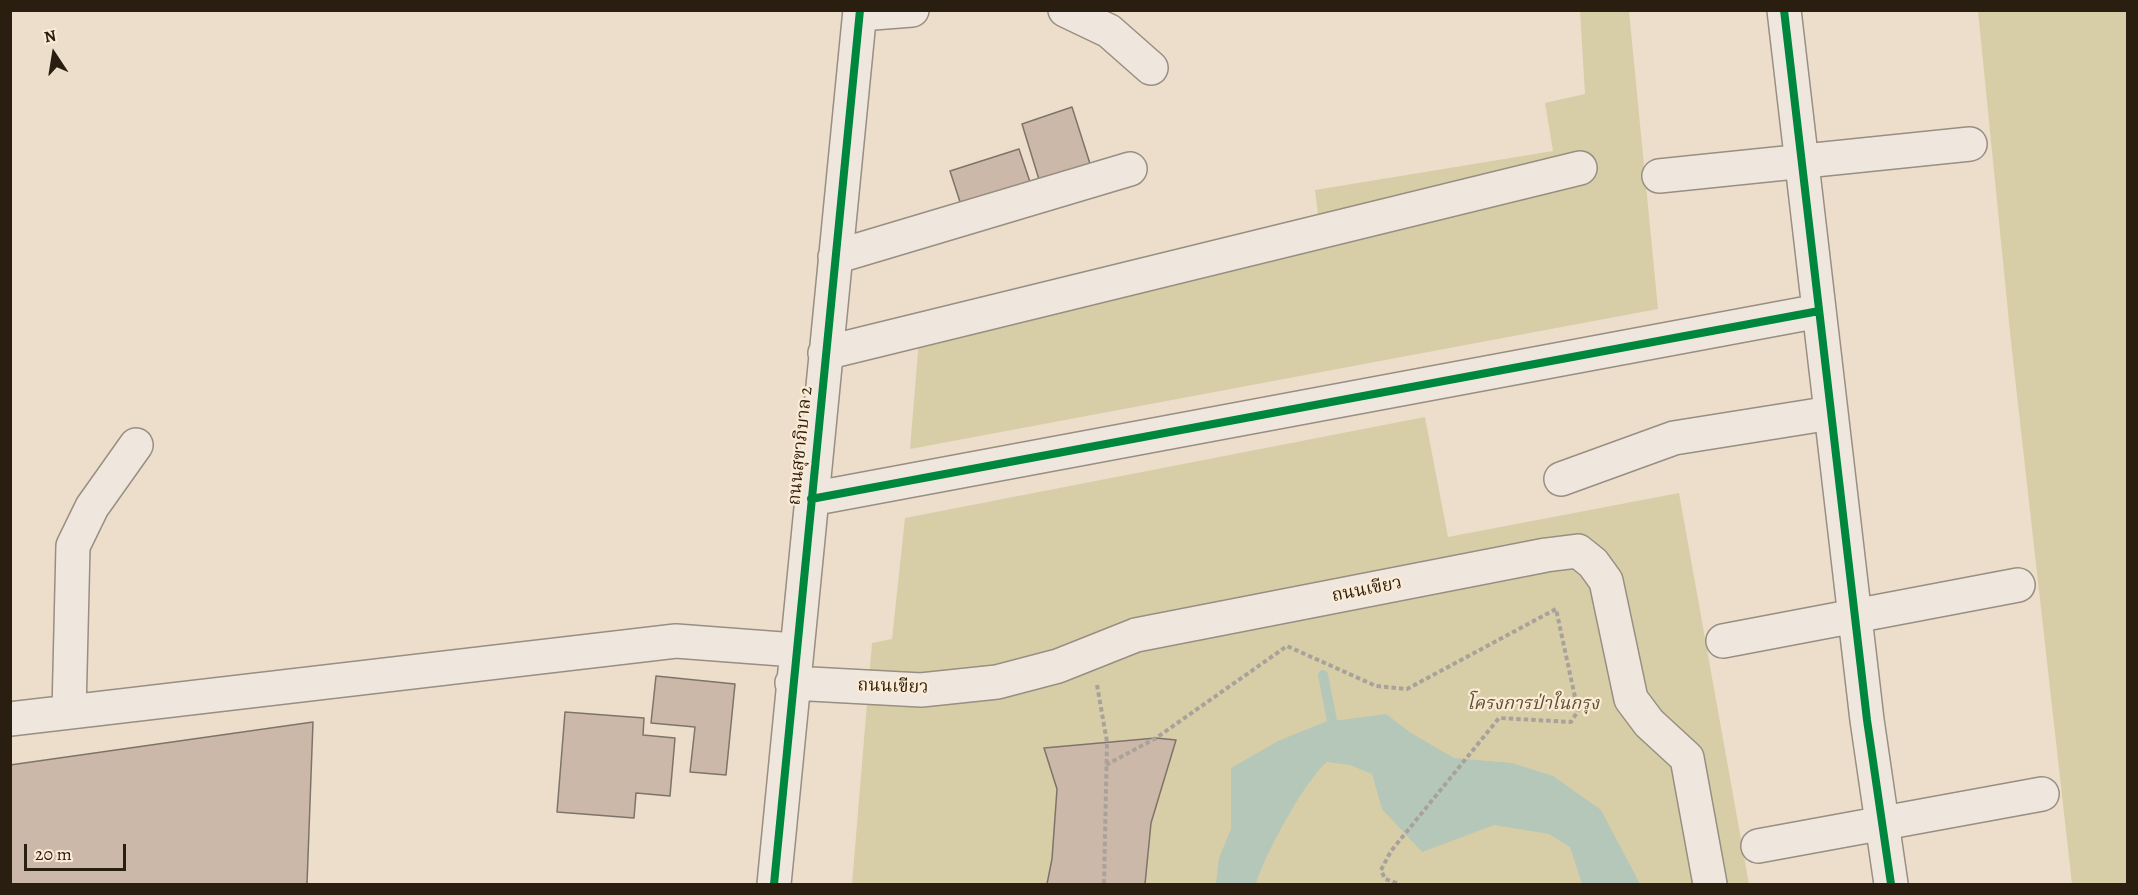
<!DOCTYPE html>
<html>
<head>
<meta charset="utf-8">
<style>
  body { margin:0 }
  #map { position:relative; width:2138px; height:895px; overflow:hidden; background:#ecdecb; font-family:Alegreya,serif }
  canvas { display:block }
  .frame { position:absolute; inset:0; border:12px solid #2a1e10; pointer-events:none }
  .north { position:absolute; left:24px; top:24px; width:60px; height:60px; -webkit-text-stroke:4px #fcebd4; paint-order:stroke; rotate:348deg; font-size:16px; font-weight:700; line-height:24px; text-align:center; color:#2a1e10 }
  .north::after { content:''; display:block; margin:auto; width:21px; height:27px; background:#2a1e10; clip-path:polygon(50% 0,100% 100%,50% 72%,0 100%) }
  .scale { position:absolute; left:24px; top:844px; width:102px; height:27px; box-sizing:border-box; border:3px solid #2a1e10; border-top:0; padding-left:8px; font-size:18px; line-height:21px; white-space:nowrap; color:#2a1e10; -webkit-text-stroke:4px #fcebd4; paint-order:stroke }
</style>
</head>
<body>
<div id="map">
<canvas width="2138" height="895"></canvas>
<div class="frame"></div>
<div class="north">N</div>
<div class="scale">20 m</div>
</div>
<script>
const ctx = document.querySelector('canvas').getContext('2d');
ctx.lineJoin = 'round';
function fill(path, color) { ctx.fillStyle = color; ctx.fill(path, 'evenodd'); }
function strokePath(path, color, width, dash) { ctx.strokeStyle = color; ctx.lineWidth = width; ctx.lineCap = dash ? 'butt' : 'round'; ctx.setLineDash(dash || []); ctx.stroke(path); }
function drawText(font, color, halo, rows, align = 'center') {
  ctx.font = font + ' Alegreya,"Noto Serif Thai",serif'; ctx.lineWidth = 4.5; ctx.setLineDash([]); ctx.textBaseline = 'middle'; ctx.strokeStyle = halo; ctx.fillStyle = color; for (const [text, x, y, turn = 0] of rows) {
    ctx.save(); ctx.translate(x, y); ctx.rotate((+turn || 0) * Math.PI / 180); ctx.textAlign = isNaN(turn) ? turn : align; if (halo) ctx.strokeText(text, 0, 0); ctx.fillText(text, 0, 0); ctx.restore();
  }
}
fill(new Path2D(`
  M1580,11H1629L1658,309L910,449L920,328L1319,222L1315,190L1553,151L1545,103L1585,94Z
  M1978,11H2127V884H2072L2011,342Z
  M1425,417L1448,537L1679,493L1749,884H852L872,643L892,639L905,518Z`), '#d7cea8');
fill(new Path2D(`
  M1386,714L1411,733L1454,758L1512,763L1553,776L1601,810L1640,884H1582L1570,847L1549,834L1494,825L1422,852L1382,809L1372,774L1350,765L1327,762C1305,780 1264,856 1256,884H1216L1219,858L1231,829V768L1278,741L1325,722Z`), '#b5c7b8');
strokePath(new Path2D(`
  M1323,675L1332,721`), '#b5c7b8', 10);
const building = new Path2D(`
  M1072,107L1092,170L1041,186L1022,124Z
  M1019,149L1032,188L963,211L950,171Z
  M656,676L735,684L726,775L690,772L695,727L651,723Z
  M565,712L644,718L643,735L675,738L670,796L636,793L634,818L557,812Z
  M313,722L307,884H10V765Z
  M1156,738L1176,740L1151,823L1145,884H1047L1052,859L1057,789L1044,748Z`);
fill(building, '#ccb8a8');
strokePath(building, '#7d7469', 1.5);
const minor = new Path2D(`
  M1065,10L1109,31L1151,68
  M1784,10L1867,720L1891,884
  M860,14L912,10
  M1659,176L1970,144
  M835,257L1130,169
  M825,353L1580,168
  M1561,479L1674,438L1831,413
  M811,499L1819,311
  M1723,641L2018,585
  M792,683L921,690L997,682L1058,666L1136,635L1546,555L1578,551L1593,563L1606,581L1631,699L1649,723L1687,758L1710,884
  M69,712L73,546L92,507L136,445
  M10,719L676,641L795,650
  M1758,846L2042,794
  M774,884L860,10`);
strokePath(minor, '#988e82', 36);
strokePath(new Path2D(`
  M1097,685L1107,742L1104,884
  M1106,765L1156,738L1287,646L1376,686L1407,689L1556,609L1578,711L1571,722L1499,718L1391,851L1381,870L1385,879L1399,884`), '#a9a29a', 4, [4.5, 3]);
strokePath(minor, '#efe7de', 33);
strokePath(new Path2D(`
  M1784,10L1867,720L1891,884
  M811,499L1819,311
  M774,884L860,10`), '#00873e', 8);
drawText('18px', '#2a1e10', '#fcebd4', [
  ["ถนนสุขาภิบาล 2",801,446,-84],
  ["ถนนเขียว",1367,590,-11],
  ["ถนนเขียว",893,687,2]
]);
drawText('italic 18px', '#594f35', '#fcebd4', [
  ["โครงการป่าในกรุง",1533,705]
]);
</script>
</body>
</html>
